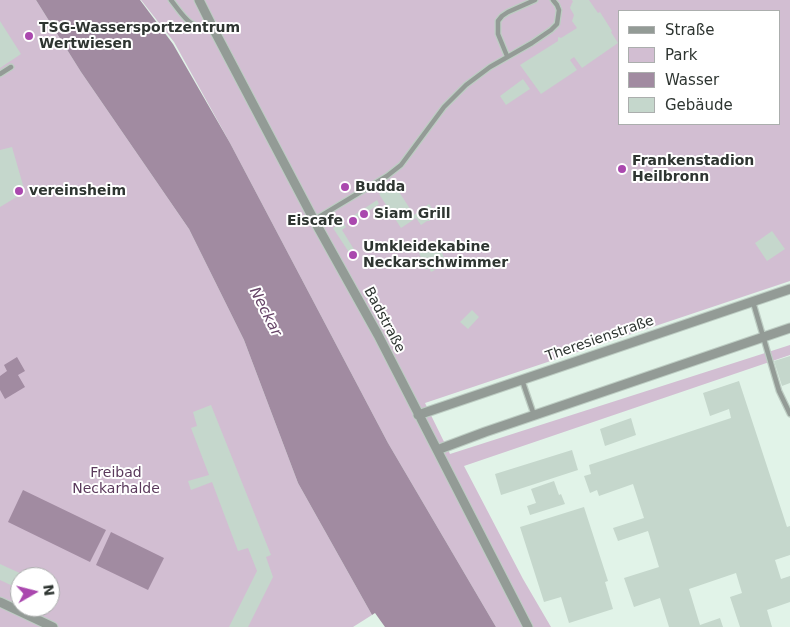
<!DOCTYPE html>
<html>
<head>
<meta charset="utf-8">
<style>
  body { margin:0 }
  #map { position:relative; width:790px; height:627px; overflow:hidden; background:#e1f3e8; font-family:"DejaVu Sans",sans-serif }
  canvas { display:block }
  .legend { position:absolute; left:618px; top:10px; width:162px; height:115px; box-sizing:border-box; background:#fff; border:1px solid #abaead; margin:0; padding:6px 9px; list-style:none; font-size:15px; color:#2e3531 }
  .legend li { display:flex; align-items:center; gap:10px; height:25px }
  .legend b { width:25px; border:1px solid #abaead }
  .north { position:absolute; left:10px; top:567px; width:50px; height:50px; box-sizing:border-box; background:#fff; border:1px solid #abaead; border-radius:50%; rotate:82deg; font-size:14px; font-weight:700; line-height:20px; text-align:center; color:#2e3531 }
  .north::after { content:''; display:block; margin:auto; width:18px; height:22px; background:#aa48ae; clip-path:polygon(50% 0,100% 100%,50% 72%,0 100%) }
</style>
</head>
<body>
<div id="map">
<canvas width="790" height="627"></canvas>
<ul class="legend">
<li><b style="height:6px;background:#939b96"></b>Straße</li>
<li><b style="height:14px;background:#d2bed2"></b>Park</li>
<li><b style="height:14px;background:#a18ba1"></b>Wasser</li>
<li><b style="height:14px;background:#c5d7cc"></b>Gebäude</li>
</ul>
<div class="north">N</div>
</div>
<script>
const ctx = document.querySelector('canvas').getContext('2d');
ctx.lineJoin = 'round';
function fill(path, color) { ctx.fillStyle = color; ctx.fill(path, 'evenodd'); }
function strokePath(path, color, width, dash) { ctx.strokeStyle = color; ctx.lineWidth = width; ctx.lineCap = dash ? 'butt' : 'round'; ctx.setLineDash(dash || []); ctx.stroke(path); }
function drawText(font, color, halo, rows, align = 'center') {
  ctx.font = font + ' "DejaVu Sans",sans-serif'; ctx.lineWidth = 4; ctx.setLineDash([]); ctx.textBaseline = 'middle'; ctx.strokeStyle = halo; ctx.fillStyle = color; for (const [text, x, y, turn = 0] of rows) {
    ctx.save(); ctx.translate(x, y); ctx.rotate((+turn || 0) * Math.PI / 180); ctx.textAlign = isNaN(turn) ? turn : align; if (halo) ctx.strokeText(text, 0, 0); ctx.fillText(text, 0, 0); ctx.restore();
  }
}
fill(new Path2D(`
  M0,0H36L81,72L189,229L244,340L298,483L372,615L353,627H0ZM20,577H50V607H20Z
  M141,0H790V281L425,403L450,454L790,345V355L464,466L523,579L551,627H496L388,443L230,143L174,42ZM619,11H779V124H619Z`), '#d2bed2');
fill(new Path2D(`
  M36,0H140L173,44L230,143L388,443L496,627H385L375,613L372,615L298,483L244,340L189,229L81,72Z
  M17,357L25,371L18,375L25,387L5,399L0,390V376L7,371L4,365Z
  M23,490L106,530L90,562L8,522Z
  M111,532L164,558L148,590L96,565Z`), '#a18ba1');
fill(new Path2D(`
  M572,0H589L598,13L600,12L612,31L611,32L618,43L582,68L574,57L570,60L577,70L541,94L520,65L558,41V37L561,38L577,28L572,21L574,15L570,8L572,3L573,2Z
  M0,21L21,54L0,68Z
  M523,79L530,89L506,105L500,96Z
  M12,147L25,192L0,207V150Z
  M394,184L414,215L429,204L437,216L429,221H427L421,225L416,218L401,228L392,214L389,216L387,213L390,211L379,194Z
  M377,200L379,204L350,224L347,220Z
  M343,222L346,227L342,230L355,251L353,253L355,256L352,257L333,228Z
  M772,231L785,249L767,261L755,243Z
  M437,241L445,260L433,266L435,270L431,272L429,268L426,270L417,248Z
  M472,310L479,317L468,329L460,322Z
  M790,356V383L782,386L774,361Z
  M739,381L787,527L790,526V555L775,560L781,579L790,576V602L767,610L772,627H740L730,597L742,593L736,573L689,589L700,625L720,618L723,627H669L660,598L634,607L624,578L659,567L648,531L618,541L613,528L644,518L633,484L599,496L597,490L590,493L584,476L591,474L589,465L731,418L729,409L710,416L703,393Z
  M211,405L271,555L266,557L273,577L248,627H229L257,571L248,548L238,551L212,482L191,490L188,481L209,475L191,428L197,426L193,412Z
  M631,418L636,435L605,446L600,429Z
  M572,450L578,470L501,495L495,474Z
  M554,481L559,495L561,494L565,504L530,515L527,506L536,503L531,489Z
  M584,507L608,581L605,582L613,609L569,623L561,597L544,602L520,527Z
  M0,564L24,575L23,577H20V583L17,588L0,580Z`), '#c5d7cc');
const lane = new Path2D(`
  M171,0C185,18 189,28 214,30
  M507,56L498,34V21L502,16L508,12L535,0
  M0,74L11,67
  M314,220L387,176L401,165L444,107L466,85L490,67L532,43L551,30L557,24L559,10L557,5L553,0
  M753,302L779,391L790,414
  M522,380L534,415`);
const street = new Path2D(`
  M199,0L214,30L314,220L378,335L528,627
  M418,415L790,289
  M437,450L485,432L790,328
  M0,602L53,627`);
strokePath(lane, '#bdcdc3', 7);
strokePath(street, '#bdcdc3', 11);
strokePath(lane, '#939b96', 4.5);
strokePath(street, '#939b96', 9);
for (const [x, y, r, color] of [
  [29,36,5,"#aa48ae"],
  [622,169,5,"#aa48ae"],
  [345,187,5,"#aa48ae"],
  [19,191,5,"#aa48ae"],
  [364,214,5,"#aa48ae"],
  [353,221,5,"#aa48ae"],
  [353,255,5,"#aa48ae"]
]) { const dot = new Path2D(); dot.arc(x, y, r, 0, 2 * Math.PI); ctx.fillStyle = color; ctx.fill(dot); strokePath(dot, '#fff', 2); }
drawText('bold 14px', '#2e3531', '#fff', [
  ["TSG-Wassersportzentrum",39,28],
  ["Wertwiesen",39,44],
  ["Frankenstadion",632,161],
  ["Heilbronn",632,177],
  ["Budda",355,187],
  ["vereinsheim",29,191],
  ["Siam Grill",374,214],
  ["Eiscafe",343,221,"right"],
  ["Umkleidekabine",363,247],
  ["Neckarschwimmer",363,263]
], 'left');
drawText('14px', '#2e3531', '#fff', [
  ["Badstraße",384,320,62],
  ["Theresienstraße",600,339,-19]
]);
drawText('14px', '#5a395b', '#fff', [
  ["Freibad",116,473],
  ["Neckarhalde",116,489]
]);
drawText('italic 15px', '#664467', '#fff', [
  ["Neckar",265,312,63]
]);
</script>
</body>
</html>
